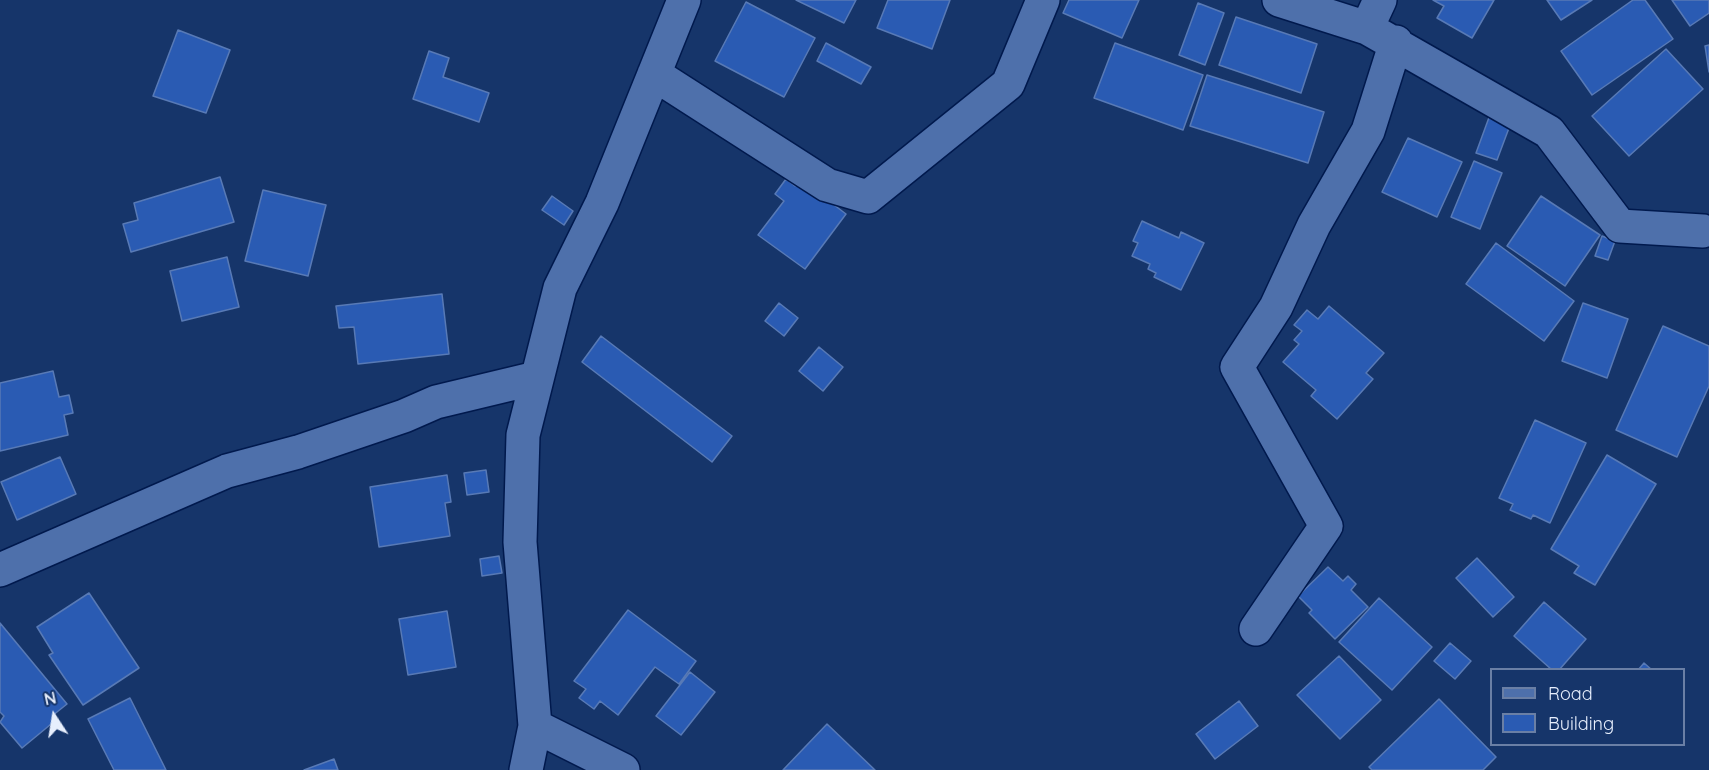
<!DOCTYPE html>
<html>
<head>
<meta charset="utf-8">
<style>
  body { margin:0 }
  #map { position:relative; width:1709px; height:770px; overflow:hidden; background:#16356a; font-family:Quicksand,sans-serif }
  canvas { display:block }
  .legend { position:absolute; left:1490px; top:668px; width:195px; height:78px; box-sizing:border-box; background:#16356a; border:2px solid #6a7fa5; margin:0; padding:8px 10px; list-style:none; font-size:18px; color:#e7effd }
  .legend li { display:flex; align-items:center; gap:12px; height:30px }
  .legend b { width:30px; border:2px solid #6a7fa5 }
  .north { position:absolute; left:24px; top:686px; width:60px; height:60px; -webkit-text-stroke:4px #16356a; paint-order:stroke; rotate:348deg; font-size:16px; font-weight:700; line-height:24px; text-align:center; color:#e7effd }
  .north::after { content:''; display:block; margin:auto; width:21px; height:27px; background:#e7effd; clip-path:polygon(50% 0,100% 100%,50% 72%,0 100%) }
</style>
</head>
<body>
<div id="map">
<canvas width="1709" height="770"></canvas>
<ul class="legend">
<li><b style="height:8px;background:#4e70ab"></b>Road</li>
<li><b style="height:16px;background:#2a5bb3"></b>Building</li>
</ul>
<div class="north">N</div>
</div>
<script>
const ctx = document.querySelector('canvas').getContext('2d');
ctx.lineJoin = 'round';
function fill(path, color) { ctx.fillStyle = color; ctx.fill(path, 'evenodd'); }
function strokePath(path, color, width, dash) { ctx.strokeStyle = color; ctx.lineWidth = width; ctx.lineCap = dash ? 'butt' : 'round'; ctx.setLineDash(dash || []); ctx.stroke(path); }
const building = new Path2D(`
  M796,0H856L844,23Z
  M888,0H950L932,49L877,28Z
  M1069,0H1139L1122,38L1063,13Z
  M1433,0H1494L1472,38L1437,18L1444,6Z
  M1547,0H1592L1561,20Z
  M1633,0H1645L1673,39L1592,95L1561,51Z
  M1672,0H1709V13L1690,26Z
  M746,2L815,38L784,97L715,61Z
  M1198,3L1224,13L1205,65L1179,55Z
  M1236,17L1317,44L1301,93L1219,65Z
  M178,30L230,50L206,113L153,96Z
  M826,43L871,67L861,84L817,61Z
  M1115,43L1203,75L1183,130L1094,98Z
  M1709,45V72L1705,46Z
  M1666,49L1703,89L1629,156L1592,116Z
  M429,51L449,58L443,77L489,93L479,122L413,99Z
  M1207,75L1324,112L1308,163L1190,126Z
  M1491,112L1512,120L1497,160L1476,153Z
  M1408,138L1462,162L1437,217L1382,192Z
  M1474,161L1502,173L1480,229L1451,217Z
  M220,177L234,222L131,252L123,224L138,220L134,203Z
  M786,179L795,186L800,179L846,214L805,269L758,235L784,201L775,194Z
  M263,190L326,205L308,276L245,261Z
  M552,196L573,211L564,225L542,210Z
  M1541,196L1600,235L1565,286L1507,246Z
  M1142,221L1179,238L1181,232L1204,243L1181,290L1154,277L1156,273L1148,269L1150,264L1132,256L1138,243L1133,241Z
  M1602,236L1615,241L1608,260L1595,256Z
  M1496,243L1574,301L1544,341L1466,284Z
  M227,257L239,307L182,321L170,271Z
  M442,294L449,354L358,364L354,327L339,328L336,306Z
  M779,303L798,318L784,336L765,321Z
  M1583,303L1628,319L1607,378L1562,361Z
  M1329,306L1384,353L1366,373L1373,379L1337,419L1311,396L1316,390L1283,362L1299,344L1294,340L1302,331L1294,325L1307,310L1318,319Z
  M1663,326L1709,346V386L1677,457L1616,430Z
  M601,336L732,436L712,462L582,362Z
  M819,347L843,367L823,391L799,371Z
  M53,371L59,397L69,395L73,413L64,415L68,435L0,451V383Z
  M1535,420L1586,443L1550,523L1533,515L1531,519L1510,510L1513,504L1499,498Z
  M1607,455L1656,484L1595,585L1574,573L1579,566L1551,549Z
  M60,457L76,494L17,520L1,482Z
  M486,470L489,492L467,495L464,473Z
  M447,475L451,502L445,503L450,536L379,547L370,487Z
  M499,556L502,573L482,576L480,559Z
  M1477,558L1514,597L1493,617L1456,578Z
  M1328,567L1343,581L1348,576L1356,584L1351,590L1368,607L1335,639L1309,613L1312,610L1298,596Z
  M89,593L139,668L83,705L49,655L53,653L37,627Z
  M1379,598L1432,647L1392,690L1339,642Z
  M1544,602L1586,639L1559,670H1552L1514,636Z
  M628,610L696,661L679,684L655,667L618,715L600,701L594,709L579,698L586,689L574,681Z
  M447,611L456,667L408,675L399,619Z
  M0,623L67,704L52,716L56,720L22,748L0,722L4,716L0,712Z
  M1450,643L1471,661L1455,679L1434,661Z
  M1339,656L1381,700L1340,739L1297,695Z
  M1644,663L1652,670H1638Z
  M690,672L715,692L681,735L656,716Z
  M130,698L166,770H114L88,719Z
  M1439,699L1496,757L1483,770H1372L1369,767Z
  M1239,701L1258,726L1215,759L1196,734Z
  M827,724L875,770H783Z
  M334,759L338,770H304Z`);
fill(building, '#2a5bb3');
strokePath(building, '#587ab6', 1.5);
const street = new Path2D(`
  M1279,0L1367,28
  M1380,0L1367,28L1549,132L1620,226L1703,231
  M654,74L827,185L868,197L1008,84L1043,0
  M0,570L227,471L298,452L404,416L436,402L536,378
  M1256,629L1326,526L1237,367L1276,307L1314,225L1368,131L1396,42
  M535,726L623,770
  M526,770L535,726L520,542L523,435L560,288L602,203L684,0`);
strokePath(street, '#00194d', 36);
strokePath(street, '#4e70ab', 33);
</script>
</body>
</html>
